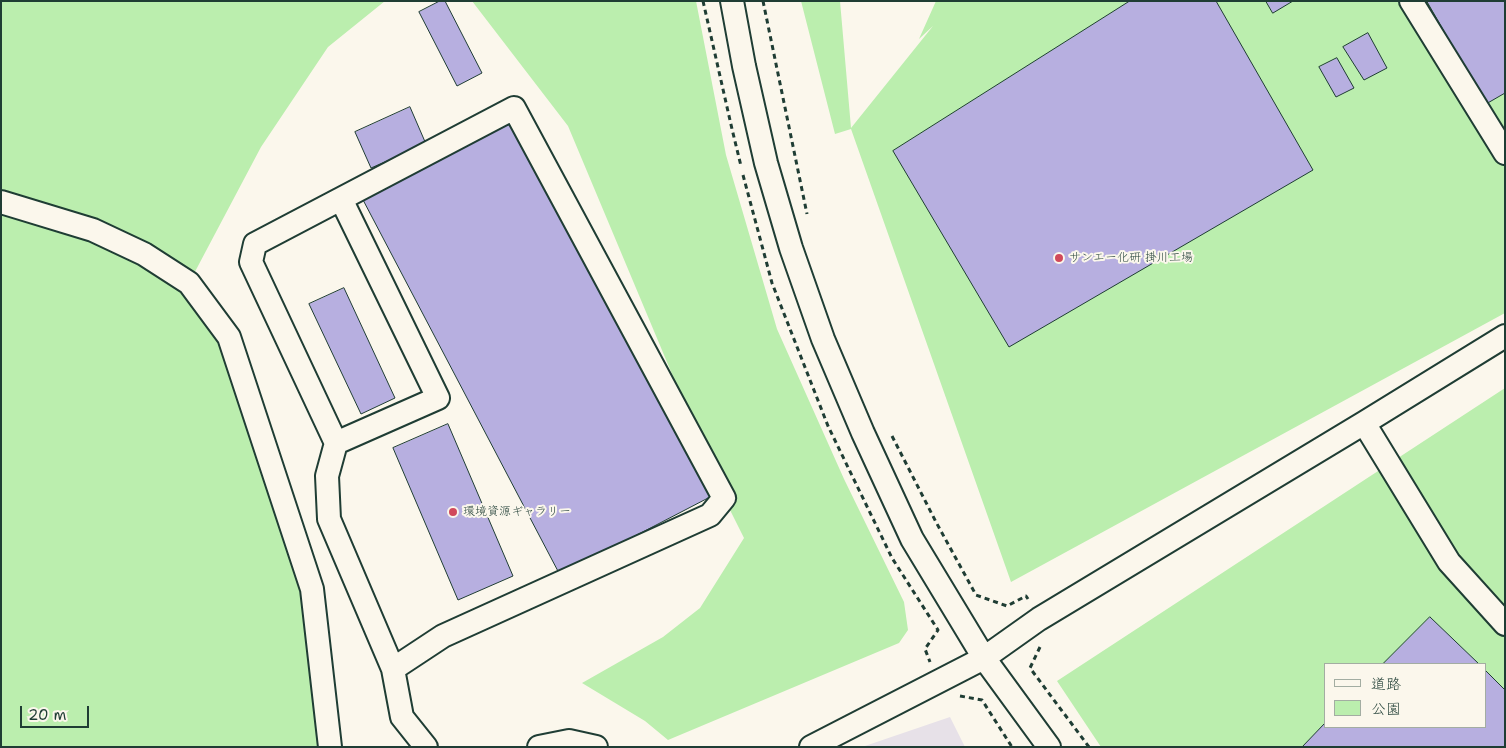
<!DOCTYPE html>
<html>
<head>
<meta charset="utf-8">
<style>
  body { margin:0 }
  #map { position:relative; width:1506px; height:748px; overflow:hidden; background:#fbf7ec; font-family:"Shantell Sans","Klee One",sans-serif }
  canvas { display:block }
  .frame { position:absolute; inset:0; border:2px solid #1f3d34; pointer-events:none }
  .legend { position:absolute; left:1324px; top:663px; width:162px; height:65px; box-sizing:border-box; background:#fbf7ec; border:1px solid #a3ada2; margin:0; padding:6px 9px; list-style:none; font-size:15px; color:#1f3d34 }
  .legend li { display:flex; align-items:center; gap:10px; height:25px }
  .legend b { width:25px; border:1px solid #a3ada2 }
  .scale { position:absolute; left:20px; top:706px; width:69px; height:22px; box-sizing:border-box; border:2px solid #1f3d34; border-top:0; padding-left:6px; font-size:15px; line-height:18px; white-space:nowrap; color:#1f3d34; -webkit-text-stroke:4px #fbf7ec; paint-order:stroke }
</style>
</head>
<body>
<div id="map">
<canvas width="1506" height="748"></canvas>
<div class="frame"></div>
<ul class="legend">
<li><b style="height:6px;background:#fbf7ec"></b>道路</li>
<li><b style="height:14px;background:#bbeeae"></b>公園</li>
</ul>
<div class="scale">20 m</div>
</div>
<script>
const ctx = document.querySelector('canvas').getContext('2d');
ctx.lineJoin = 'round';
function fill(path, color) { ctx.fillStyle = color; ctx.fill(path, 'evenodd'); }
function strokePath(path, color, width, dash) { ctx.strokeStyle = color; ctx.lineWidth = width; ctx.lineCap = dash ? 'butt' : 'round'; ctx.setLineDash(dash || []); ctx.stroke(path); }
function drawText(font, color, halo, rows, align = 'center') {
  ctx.font = font + ' "Shantell Sans","Klee One",sans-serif'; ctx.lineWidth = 4; ctx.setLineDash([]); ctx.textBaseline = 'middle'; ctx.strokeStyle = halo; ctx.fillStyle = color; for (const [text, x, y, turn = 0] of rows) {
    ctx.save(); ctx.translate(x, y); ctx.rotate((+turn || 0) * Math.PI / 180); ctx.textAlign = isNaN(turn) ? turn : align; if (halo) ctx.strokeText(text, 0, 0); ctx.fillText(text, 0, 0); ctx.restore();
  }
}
fill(new Path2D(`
  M950,717L965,747H862Z`), '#e7e1e8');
fill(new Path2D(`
  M1,1H385L328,47L261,147L189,283L229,337L318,638L330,747H1Z
  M472,1H696L726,155L777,329L844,479L904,602L908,630L899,643L668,740L645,721L582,683L663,637L700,608L744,538L724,498L568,126Z
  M801,1H840L851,128L933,26L919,39L936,1H1505V313L1011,582L851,129L835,134Z
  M1505,388V747H1101L1057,681ZM1325,664H1485V727H1325Z`), '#bbeeae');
const building = new Path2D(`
  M440,1H445L482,73L457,86L419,12Z
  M1130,1H1216L1313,170L1009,347L893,151Z
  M1266,1H1293L1273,13Z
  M1427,1H1505V93L1486,104Z
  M1368,33L1387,68L1364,80L1343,47Z
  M1337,58L1354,88L1336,97L1319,67Z
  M410,107L426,144L371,168L355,132Z
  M512,119L710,497L560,575L362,198Z
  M344,288L395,398L361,414L309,304Z
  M448,424L513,576L458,600L393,448Z
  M1430,617L1479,664H1383Z
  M1485,670L1505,690V747H1302L1325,723V727H1485Z`);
fill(building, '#b7afe0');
strokePath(building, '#1f3d34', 1);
const minor = new Path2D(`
  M732,1L744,66L766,163L791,248L823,339L863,433L912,539L984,658L1049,747
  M1411,1L1505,153
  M1,202L93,230L144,254L189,283L229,337L312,589L330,747
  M1364,423L1449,562L1505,624
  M336,443L438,398L341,199
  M393,669L443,636L710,515L724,498L514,108L255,244L251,262L336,443L327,476L329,519L393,669L402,717L426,747
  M539,747L569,741L596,747
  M811,747L984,658L1039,619L1364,423L1505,336`);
strokePath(minor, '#1f3d34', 26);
strokePath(new Path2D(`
  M703,1L732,129L741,166
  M763,1L807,214
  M743,175L772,283L828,426L892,558L938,630L925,649L930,662
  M892,436L936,522L976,595L1007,606L1026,596L1028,599
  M1040,647L1030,668L1089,747
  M960,696L982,700L1012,747`), '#1f3d34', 3, [5, 4]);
strokePath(minor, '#fbf7ec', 22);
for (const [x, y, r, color] of [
  [1059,258,5,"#d1495b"],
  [453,512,5,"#d1495b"]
]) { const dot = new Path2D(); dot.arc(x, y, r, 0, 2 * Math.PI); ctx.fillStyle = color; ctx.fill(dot); strokePath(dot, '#fbf7ec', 2); }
drawText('12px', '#1f3d34', '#fbf7ec', [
  ["サンエー化研 掛川工場",1069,258],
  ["環境資源ギャラリー",463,512]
], 'left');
</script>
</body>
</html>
